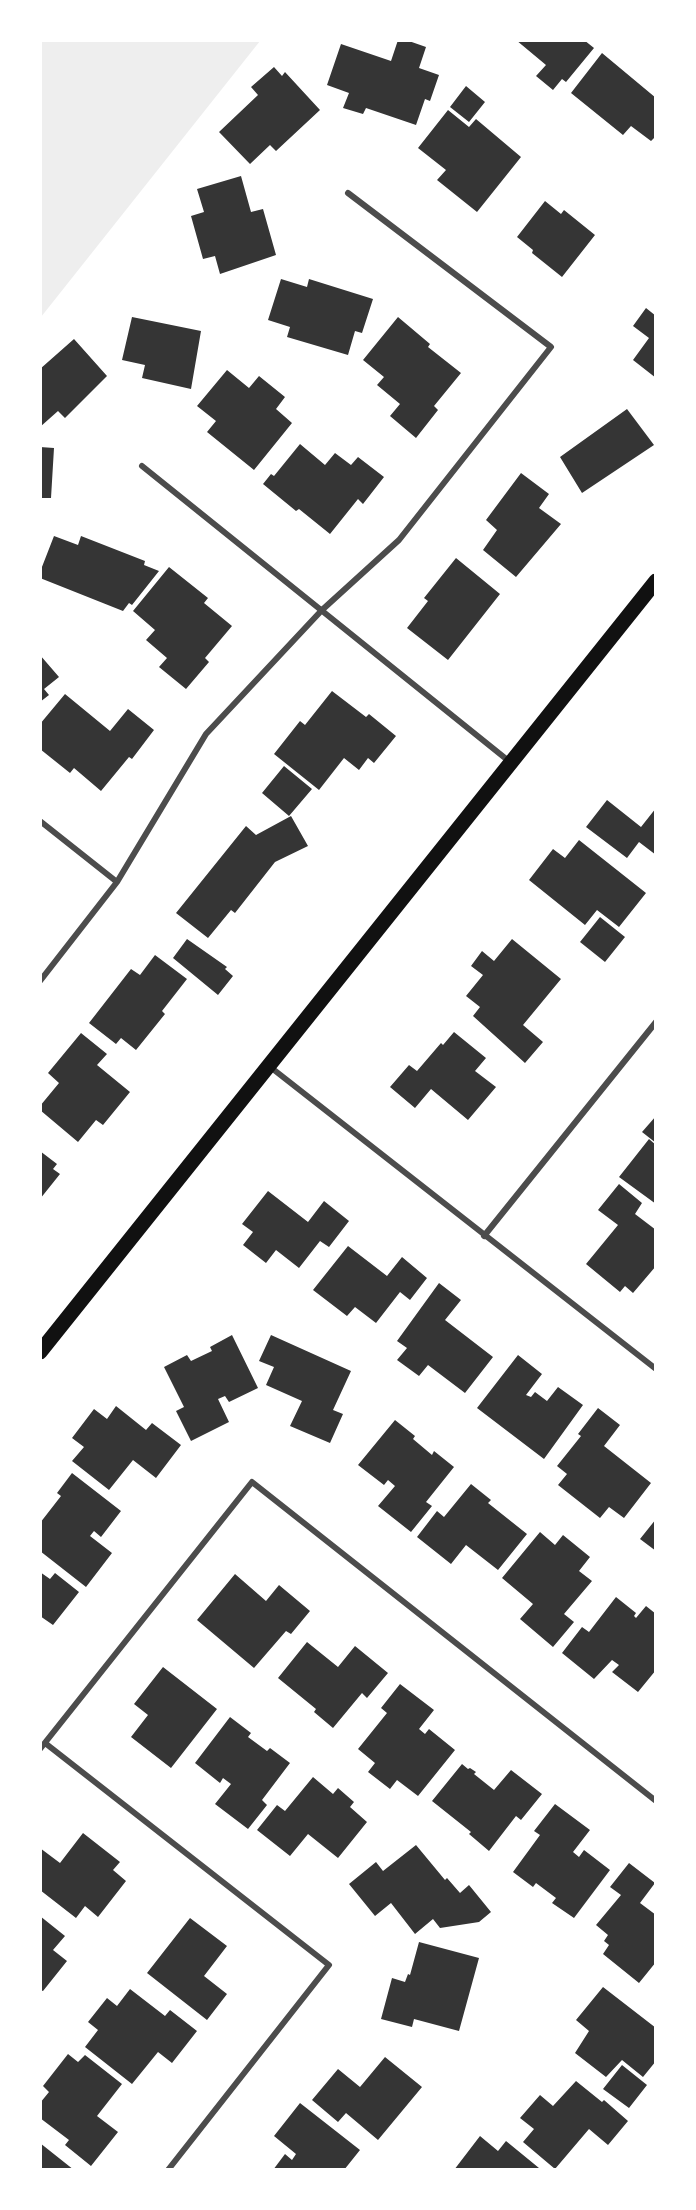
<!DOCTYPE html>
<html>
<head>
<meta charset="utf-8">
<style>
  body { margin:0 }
  #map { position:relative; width:696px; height:2210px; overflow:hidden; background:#fff; font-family:"PT Sans Narrow",sans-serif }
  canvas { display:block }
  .frame { position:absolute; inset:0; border:42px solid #fff; pointer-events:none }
</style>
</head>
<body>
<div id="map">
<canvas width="696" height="2210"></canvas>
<div class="frame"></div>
</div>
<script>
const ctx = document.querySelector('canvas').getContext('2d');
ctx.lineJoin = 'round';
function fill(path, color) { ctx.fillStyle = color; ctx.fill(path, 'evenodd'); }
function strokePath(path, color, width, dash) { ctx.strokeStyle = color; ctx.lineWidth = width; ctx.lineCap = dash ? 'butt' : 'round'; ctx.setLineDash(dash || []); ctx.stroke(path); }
fill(new Path2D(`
  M41,40L260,41L41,317L40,41Z`), '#eee');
fill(new Path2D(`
  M398,40H406L426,47L419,68L439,75L430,101L425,99L416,125L366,108L363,114L343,108L349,93L327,85L341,44L391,61Z
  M516,40H584L594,48L566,82L562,79L553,90L536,76L546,65Z
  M602,53L656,98V136L651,141L631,126L623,135L571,93Z
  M274,67L282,76L285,72L320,110L276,151L270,145L250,164L219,132L258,95L251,87Z
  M466,86L485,102L469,122L450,107Z
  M448,110L469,127L476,119L521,157L477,212L437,180L446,170L418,148Z
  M241,176L251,212L263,209L276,255L220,274L215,256L203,259L191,216L204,212L197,189Z
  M545,201L561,214L564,210L595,235L562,277L532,253L533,250L517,237Z
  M281,279L307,287L309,279L373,299L362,333L355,331L348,355L287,337L290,327L268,320Z
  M646,308L656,316V378L633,360L649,338L633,326Z
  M132,317L201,331L191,389L142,378L145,365L122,360Z
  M398,317L430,344L428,347L461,373L434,406L438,410L416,438L390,416L400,404L377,385L384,377L363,360Z
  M74,339L107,376L65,418L58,411L40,427V369Z
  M227,370L249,388L259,376L285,397L276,409L292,423L254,470L207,432L216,421L197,406Z
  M627,409L654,445L582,493L560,457Z
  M300,444L325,465L335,453L351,465L358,457L384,477L363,504L358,499L330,534L299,509L296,511L263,484L271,474L274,476Z
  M40,447L54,448L51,498H40Z
  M521,473L549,494L539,508L561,524L516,577L483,550L497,530L486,520Z
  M54,536L78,545L81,536L145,561L144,565L159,571L132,605L129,603L123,611L40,578V572Z
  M456,558L500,594L448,660L407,628L428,601L424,598Z
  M169,567L208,598L204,603L232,626L205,658L209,662L186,689L159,667L167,658L146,640L155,630L133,611Z
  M40,655L59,677L44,689L49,695L40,702Z
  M332,691L366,717L369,714L396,736L374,763L368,758L359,770L344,758L319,790L274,754L300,721L305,725Z
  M65,694L110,731L128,709L154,730L132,759L129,757L101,791L74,768L70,773L40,749V724Z
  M284,766L312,789L289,816L262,793Z
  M607,800L641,827L656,808V855L639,842L627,858L586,827Z
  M291,816L308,846L275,862L235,913L231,910L208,938L176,913L246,826L256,835Z
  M579,840L646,893L619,927L597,910L585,925L529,880L553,849L565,858Z
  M600,917L625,937L605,962L580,942Z
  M187,939L227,967L225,969L233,976L218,995L173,958Z
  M512,939L561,979L523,1025L543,1042L525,1063L473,1016L480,1007L466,996L483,975L471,966L482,951L494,961Z
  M155,955L187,979L162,1011L165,1014L136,1050L121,1038L116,1044L89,1023L131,969L140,975Z
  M454,1032L486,1058L475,1071L496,1087L468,1120L431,1089L415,1108L390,1087L409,1065L417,1071L441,1043L443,1045Z
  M81,1033L107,1054L97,1065L130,1092L103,1125L96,1120L78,1142L40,1110V1106L59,1083L48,1073Z
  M656,1116V1143L642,1132Z
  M649,1139L656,1145V1204L619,1177Z
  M40,1151L57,1164L53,1169L60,1174L40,1199Z
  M619,1184L642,1203L635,1214L656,1230V1266L633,1293L625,1286L620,1292L586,1264L618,1225L598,1210Z
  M268,1191L308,1222L324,1201L349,1221L329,1247L320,1241L299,1268L276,1250L266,1263L243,1245L253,1232L242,1224Z
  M348,1246L387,1276L402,1257L427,1278L410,1300L400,1292L376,1323L355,1307L347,1316L313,1290Z
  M439,1283L461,1300L445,1320L493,1357L465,1393L428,1365L419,1376L397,1360L407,1348L397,1341Z
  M232,1335L258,1388L229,1402L225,1396L218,1399L229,1422L191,1441L176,1411L184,1407L164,1367L187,1355L191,1361L212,1351L210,1347Z
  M271,1335L351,1371L333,1410L343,1414L330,1443L290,1426L302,1401L266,1385L274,1367L259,1361Z
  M518,1355L542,1374L526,1395L531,1397L535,1392L547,1401L558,1387L583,1405L544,1459L477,1408Z
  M116,1406L146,1430L152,1423L181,1445L156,1478L133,1460L109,1490L72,1461L84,1447L72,1438L94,1409L107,1419Z
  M598,1408L620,1425L604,1446L651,1483L624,1518L609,1507L600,1518L558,1485L567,1474L557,1466L581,1436L578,1434Z
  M395,1420L415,1436L413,1439L432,1455L434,1451L454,1467L426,1502L432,1506L411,1532L378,1506L395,1486L388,1480L384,1485L358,1465Z
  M72,1473L121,1511L101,1537L94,1531L90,1536L112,1553L86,1587L40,1551V1523L61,1496L57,1493Z
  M471,1484L491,1500L488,1503L527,1534L498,1570L466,1545L451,1564L417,1537L437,1511L444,1517Z
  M656,1519V1551L640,1539Z
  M540,1532L555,1545L563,1535L590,1557L579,1571L592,1581L564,1614L574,1622L553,1647L520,1619L533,1604L502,1578Z
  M40,1572L50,1579L55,1573L79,1592L53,1625L40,1616Z
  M235,1574L266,1601L279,1585L310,1611L291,1634L286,1631L254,1668L197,1620Z
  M616,1597L636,1613L634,1616L636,1618L646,1606L656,1614V1670L638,1692L612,1672L619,1665L612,1660L594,1679L562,1653L582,1627L589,1632Z
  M307,1642L338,1667L355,1646L388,1673L367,1698L362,1693L333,1728L314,1712L316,1709L278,1678Z
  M163,1667L217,1709L171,1768L131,1737L148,1715L134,1704Z
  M400,1684L434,1710L419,1729L425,1734L429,1729L455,1750L418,1796L397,1780L390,1789L368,1772L375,1763L358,1749L387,1713L381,1708Z
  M230,1717L251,1733L248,1737L267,1751L270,1748L290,1763L262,1800L267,1805L248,1829L215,1804L231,1784L223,1778L220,1783L195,1763Z
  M462,1764L468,1769L470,1768L476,1772L474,1774L494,1790L511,1770L542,1794L521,1820L516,1816L489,1851L469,1834L471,1832L432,1801Z
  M313,1777L333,1794L338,1788L354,1802L350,1807L367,1822L338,1858L308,1834L290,1856L257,1830L277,1805L285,1811Z
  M555,1804L590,1830L573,1852L579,1857L584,1850L610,1870L574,1918L552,1903L556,1898L536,1883L533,1887L513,1872L540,1835L534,1831Z
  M83,1833L120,1862L113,1870L126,1881L98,1917L85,1906L76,1918L40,1890V1848L60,1863Z
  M416,1845L445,1880L447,1878L460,1893L469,1885L491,1912L479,1922L440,1928L433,1919L415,1934L391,1903L375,1916L349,1884L376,1862L383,1871Z
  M629,1863L655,1883L640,1903L656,1915V1962L639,1983L603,1954L609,1945L604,1941L608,1935L596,1925L621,1895L610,1887Z
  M40,1916L65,1936L53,1950L67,1961L43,1991L40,1990Z
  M190,1918L227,1946L204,1976L227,1994L207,2020L147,1973Z
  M419,1942L479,1958L459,2031L414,2019L412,2027L381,2019L392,1978L405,1982L408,1974L410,1975Z
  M603,1987L656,2028V2061L643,2077L622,2060L606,2077L575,2053L589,2031L576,2020Z
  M130,1989L165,2016L170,2010L197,2031L172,2063L158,2052L132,2084L85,2047L98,2030L88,2022L107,1998L117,2006Z
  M68,2054L78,2062L85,2055L122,2084L97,2116L118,2132L91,2166L65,2145L69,2140L40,2118V2103L49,2092L43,2086Z
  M385,2057L422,2087L378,2140L346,2113L338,2122L312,2100L338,2069L360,2087Z
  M622,2065L647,2085L629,2108L603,2089Z
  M576,2081L602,2102L604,2100L628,2121L608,2145L589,2129L555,2169L523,2142L534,2129L520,2118L540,2095L553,2106Z
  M300,2103L360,2150L344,2170H273L285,2154L292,2160L296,2154L274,2136Z
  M480,2136L498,2151L506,2141L539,2168L454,2170Z
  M40,2143L74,2170H40Z`), '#353535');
strokePath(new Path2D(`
  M142,466L510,762
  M40,821L117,882
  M40,981L117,882L206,734L322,610L399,540L551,347L348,193
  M269,1066L656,1369
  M484,1236L656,1022
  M45,1743L329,1965L168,2170
  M40,1749L252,1482L656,1801`), '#4c4c4c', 6);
strokePath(new Path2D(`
  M40,1352L656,581`), '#111', 15);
</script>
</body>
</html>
